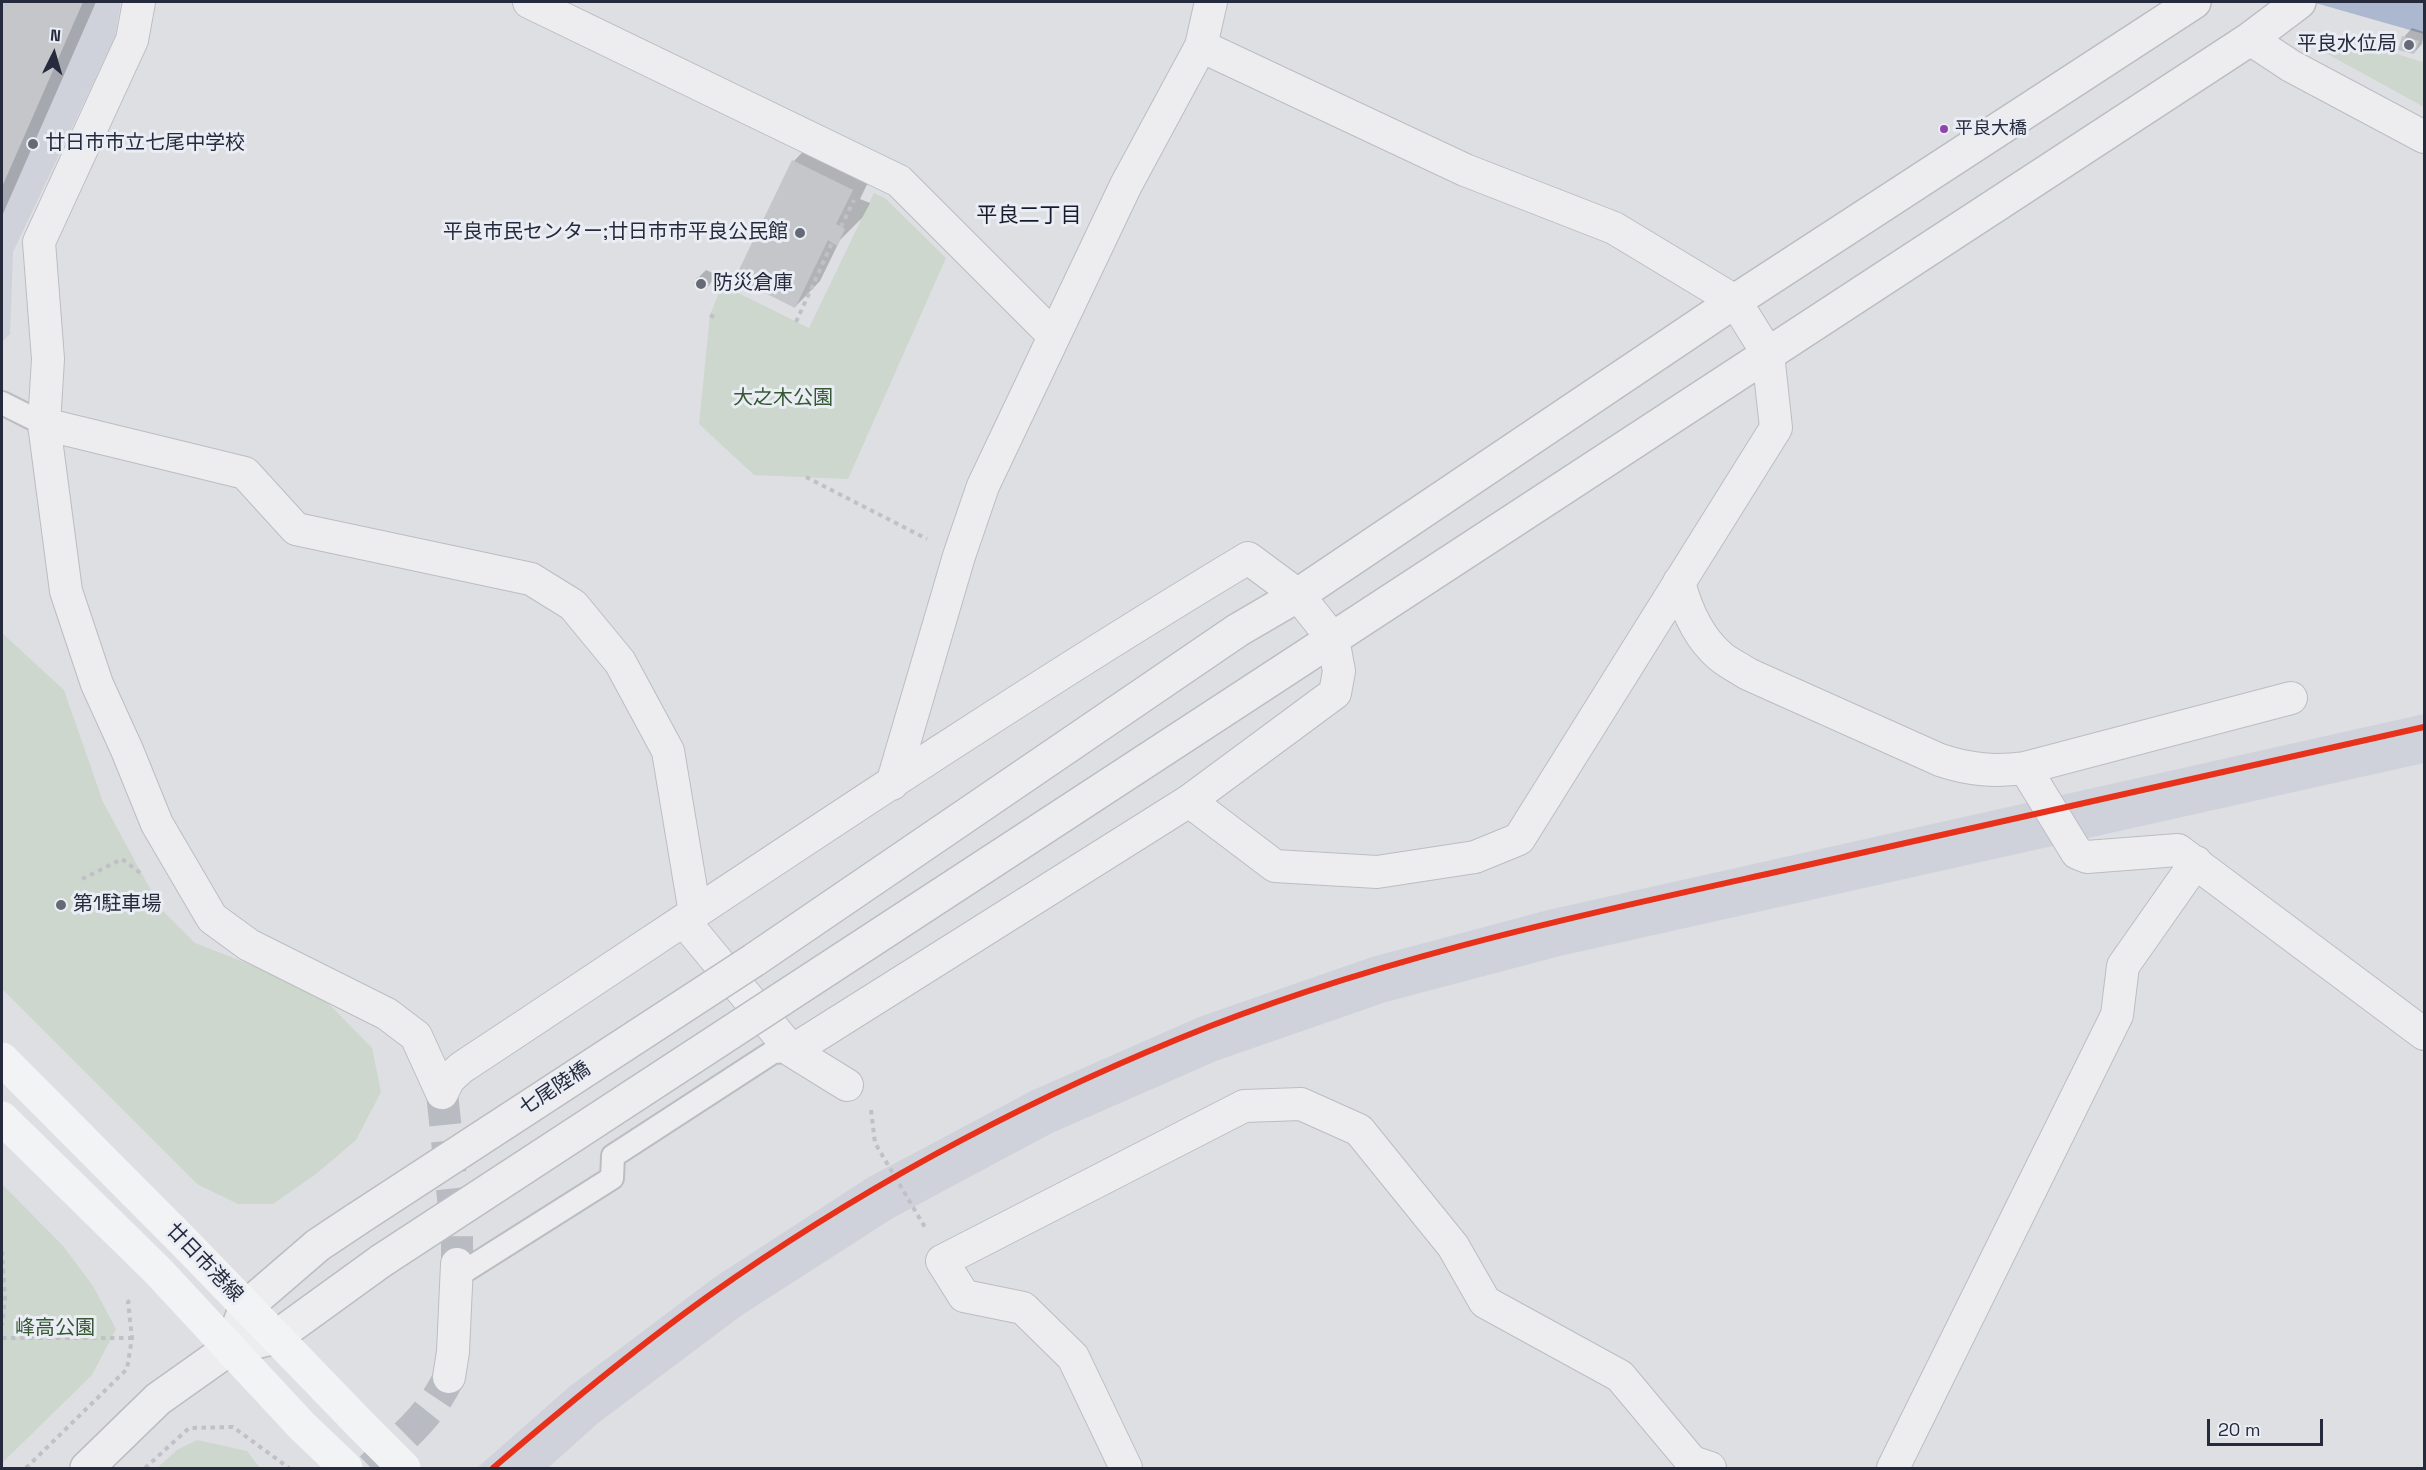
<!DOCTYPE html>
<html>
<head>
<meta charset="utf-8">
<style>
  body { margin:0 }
  #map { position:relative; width:2426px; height:1470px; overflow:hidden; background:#dedfe3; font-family:"Space Grotesk",sans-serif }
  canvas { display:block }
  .frame { position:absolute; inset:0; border:3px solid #252b3c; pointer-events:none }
  .north { position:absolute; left:24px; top:24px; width:60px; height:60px; -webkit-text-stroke:4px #eaedf4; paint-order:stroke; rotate:5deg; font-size:16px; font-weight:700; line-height:24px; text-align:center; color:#252b3c }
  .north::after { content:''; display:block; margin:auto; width:21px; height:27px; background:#252b3c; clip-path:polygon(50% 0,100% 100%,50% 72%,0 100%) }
  .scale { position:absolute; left:2207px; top:1419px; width:116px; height:27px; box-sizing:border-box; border:3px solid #252b3c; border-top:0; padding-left:8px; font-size:18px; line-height:21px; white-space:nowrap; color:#252b3c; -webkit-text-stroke:4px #eaedf4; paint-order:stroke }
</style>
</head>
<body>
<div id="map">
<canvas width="2426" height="1470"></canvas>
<div class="frame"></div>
<div class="north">N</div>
<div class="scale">20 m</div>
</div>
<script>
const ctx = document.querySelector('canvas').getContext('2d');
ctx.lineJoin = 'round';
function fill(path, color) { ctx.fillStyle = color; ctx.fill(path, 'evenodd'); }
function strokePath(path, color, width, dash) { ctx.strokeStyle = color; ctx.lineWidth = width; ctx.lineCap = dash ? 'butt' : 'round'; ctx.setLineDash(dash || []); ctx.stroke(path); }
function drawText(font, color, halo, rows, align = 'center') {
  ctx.font = font + ' "Space Grotesk","Noto Sans JP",sans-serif'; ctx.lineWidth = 6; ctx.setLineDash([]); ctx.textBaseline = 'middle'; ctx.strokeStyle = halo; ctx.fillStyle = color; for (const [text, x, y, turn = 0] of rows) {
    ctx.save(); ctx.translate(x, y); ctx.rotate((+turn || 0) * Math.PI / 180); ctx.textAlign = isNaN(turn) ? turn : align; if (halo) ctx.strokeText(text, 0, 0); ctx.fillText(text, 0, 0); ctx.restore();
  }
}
fill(new Path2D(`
  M2,2H121L115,37L13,252L10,334L2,342Z
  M2424,714V763L1560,956L1386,1002L1216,1061L1052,1133L893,1218L742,1315L598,1423L548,1468H477L569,1387L715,1277L869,1177L1031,1091L1199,1017L1372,957L1548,910Z`), '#cfd2da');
fill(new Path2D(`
  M2339,35L2422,62L2424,58V107L2322,51Z
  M874,193L885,198L946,258L848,479L754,475L699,424L710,315L722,285L809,328Z
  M2,633L64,690L103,802L161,909L195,943L259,968L322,997L372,1048L381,1092L356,1140L316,1174L273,1204H238L197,1184L2,989Z
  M2,1184L63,1246L93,1286L116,1329L92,1375L2,1463Z
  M197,1440L247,1451L260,1468H157L177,1450Z`), '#cdd7ce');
fill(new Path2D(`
  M2312,2H2424V34Z`), '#abb8cf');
fill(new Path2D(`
  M2,2H96L2,216Z
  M2412,28L2424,32L2422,44L2414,53L2404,37Z
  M819,135L877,164L860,199L870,203L862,218L840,240L820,281L795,307L794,161Z
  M706,270L717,275L706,289L698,278Z`), '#0003');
fill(new Path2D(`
  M2,2H83L2,187Z
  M2402,36L2419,41L2414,54L2398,50Z
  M792,160L853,190L836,224L845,229L841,237L837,246L828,240L795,308L735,278Z
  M697,277L709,283L706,290L693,284Z`), '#c4c6ca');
strokePath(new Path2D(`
  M442,1093L457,1236V1264
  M371,1468C401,1439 431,1416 449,1377`), '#b9bbc2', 32, [32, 16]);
const pedestrian = new Path2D(`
  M2,403L44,424
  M457,1276L612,1178L613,1156L773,1052L792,1051`);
const minor = new Path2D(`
  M139,2L132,40L39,242L48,359L44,424L66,591L97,684L127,750L157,824L212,918L249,945L387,1014L416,1036L442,1093
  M529,2L899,181L1054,336
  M2250,39L2291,66L2424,137
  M44,424L245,473L296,529L531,579L573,605L620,662L668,751L695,913
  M1679,582C1686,609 1698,637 1720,656C1728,663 1739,668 1748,674L1940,760C1970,770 1995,772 2025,768L2077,853L2087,857L2178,850L2424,1034
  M2025,768L2291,698
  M892,784L959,556L983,486L1126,185L1201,46L1211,2
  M1189,801L1275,866L1377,872L1475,857L1519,839L1776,428L1768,354L1735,301L1614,228L1465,170L1201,46
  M684,921L792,1051L847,1085
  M442,1093L449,1079L461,1068C722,896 980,719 1248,558L1298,595L1333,639L1339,671L1335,693L1189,801L792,1051
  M449,1377L453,1352L457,1264
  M1126,1468L1073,1357L1023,1308L964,1296L942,1261L1244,1106L1301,1104L1359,1130L1453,1246L1485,1302L1620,1376L1692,1462L1710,1468
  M1893,1468L2117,1015L2123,966L2196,862`);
const tertiary = new Path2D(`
  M754,960L1238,630L1298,595L1735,301L2194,2
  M780,1000L2250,39L2299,2
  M236,1333L246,1307L318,1245L357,1219
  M87,1468L158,1399L230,1348L276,1337L381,1261`);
strokePath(pedestrian, '#bcbdc1', 26);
strokePath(minor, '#bcbdc1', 34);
strokePath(tertiary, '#bcbdc1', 36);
strokePath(new Path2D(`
  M841,227L854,200
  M710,315L716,318
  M796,322L832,243
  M806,477L927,539
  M82,879L122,859L143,875
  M871,1110L875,1143L926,1229
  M2,1251L5,1299L2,1325
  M2,1338H132
  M26,1468L127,1369L132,1338L128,1302L133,1298
  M145,1468L189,1428L233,1427L289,1468`), '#c0c0c6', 4, [4.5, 4.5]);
strokePath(pedestrian, '#ededf0', 22);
strokePath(minor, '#ededf0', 32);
strokePath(tertiary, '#ededf0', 33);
strokePath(new Path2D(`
  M2,1059L185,1243L362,1426
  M2,1118L158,1271L302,1426L346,1468`), '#f2f3f4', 33);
const tertiaryBridge = new Path2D(`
  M357,1219L754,960
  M381,1261L780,1000`);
strokePath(tertiaryBridge, '#bcbdc1', 36, []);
strokePath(tertiaryBridge, '#ededf0', 33);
strokePath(new Path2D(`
  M362,1426L404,1468`), '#f2f3f4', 33);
strokePath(new Path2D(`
  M493,1468C562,1409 633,1350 707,1297C853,1193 1012,1107 1178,1039C1370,960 1573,917 1776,872C1992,824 2208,775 2424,727`), '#e7311b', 6);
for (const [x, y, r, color] of [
  [2409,45,6,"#666a76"],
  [1944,129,5,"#8e44ad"],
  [33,144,6,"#666a76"],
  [800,233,6,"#666a76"],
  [701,284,6,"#666a76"],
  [61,905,6,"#666a76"]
]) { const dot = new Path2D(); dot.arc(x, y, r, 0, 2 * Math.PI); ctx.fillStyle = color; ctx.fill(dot); strokePath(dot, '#eaedf4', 2); }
drawText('18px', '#252b3c', '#eaedf4', [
  ["平良大橋",1955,129]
], 'left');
drawText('20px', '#252b3c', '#eaedf4', [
  ["平良水位局",2397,45,"right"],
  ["廿日市市立七尾中学校",45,144],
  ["平良市民センター;廿日市市平良公民館",788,233,"right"],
  ["防災倉庫",713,284],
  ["第1駐車場",73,905]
], 'left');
drawText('20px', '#355832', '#eaedf4', [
  ["大之木公園",783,399],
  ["峰高公園",55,1329]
]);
drawText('20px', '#252b3c', '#eaedf4', [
  ["七尾陸橋",555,1089,-33],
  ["廿日市港線",204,1263,46]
]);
drawText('21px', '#171c2c', '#eaedf4', [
  ["平良二丁目",1029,216]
]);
</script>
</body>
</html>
